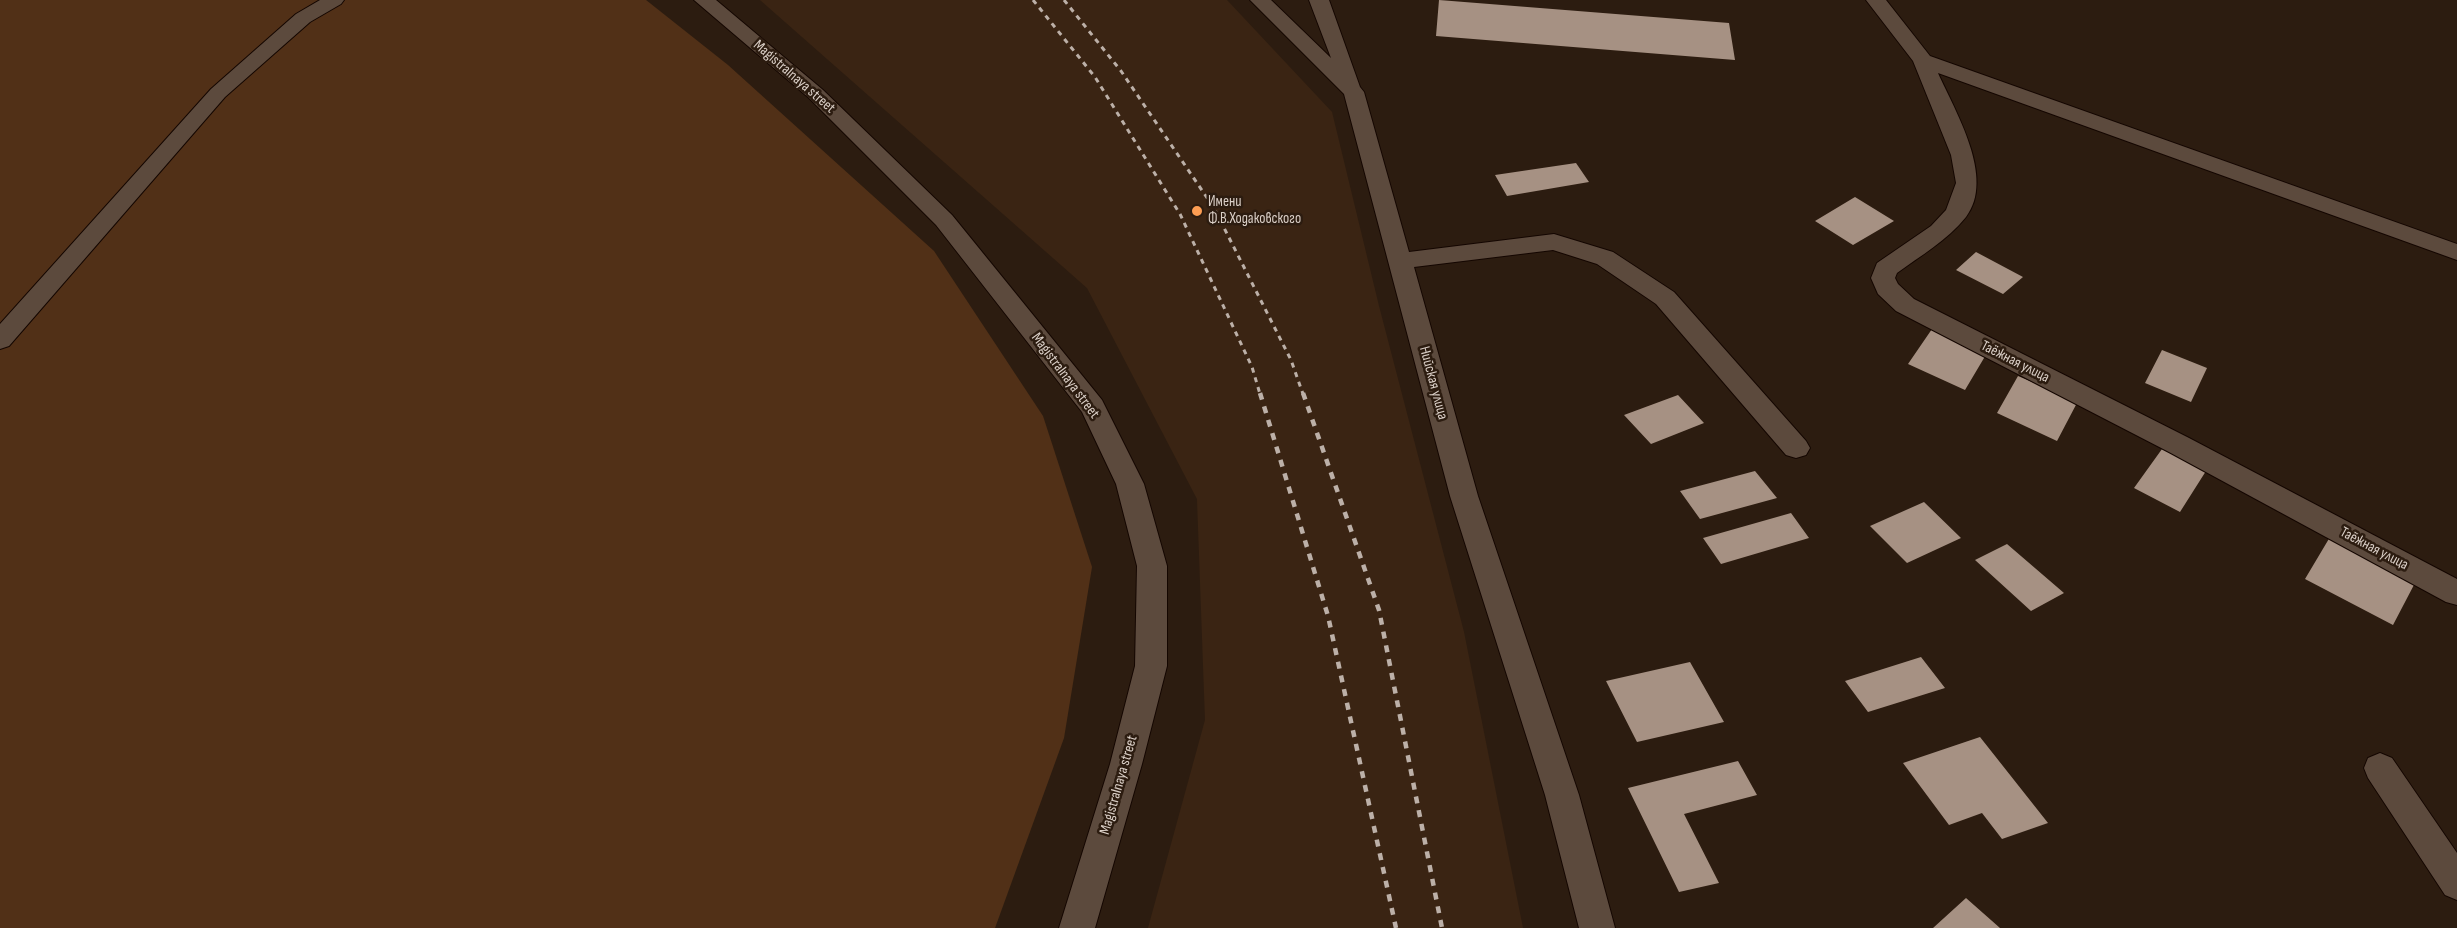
<!DOCTYPE html>
<html>
<head>
<meta charset="utf-8">
<style>
  body { margin:0 }
  canvas { display:block; background:#2c1c10 }
</style>
</head>
<body>
<canvas width="2457" height="928"></canvas>
<script>
const ctx = document.querySelector('canvas').getContext('2d');
ctx.lineJoin = 'round';
function fill(path, color) { ctx.fillStyle = color; ctx.fill(path, 'evenodd'); }
function strokePath(path, color, width, dash) { ctx.strokeStyle = color; ctx.lineWidth = width; ctx.lineCap = dash ? 'butt' : 'round'; ctx.setLineDash(dash || []); ctx.stroke(path); }
function drawText(font, color, halo, rows, align = 'center') {
  ctx.font = font + ' "Sofia Sans Condensed",sans-serif'; ctx.lineWidth = 5; ctx.setLineDash([]); ctx.textBaseline = 'middle'; ctx.strokeStyle = halo; ctx.fillStyle = color; for (const [text, x, y, turn = 0] of rows) {
    ctx.save(); ctx.translate(x, y); ctx.rotate((+turn || 0) * Math.PI / 180); ctx.textAlign = isNaN(turn) ? turn : align; if (halo) ctx.strokeText(text, 0, 0); ctx.fillText(text, 0, 0); ctx.restore();
  }
}
fill(new Path2D(`
  M760,0H1227L1332,112L1379,306L1464,632L1523,928H1148L1205,720L1197,499L1087,288Z`), '#3a2413');
fill(new Path2D(`
  M0,0H646L728,65L934,251L1043,416L1092,567L1064,738L995,928H0Z`), '#513017');
fill(new Path2D(`
  M1439,0L1729,23L1735,60L1436,36Z
  M1576,163L1589,182L1507,196L1495,175Z
  M1855,197L1894,221L1853,245L1815,221Z
  M1976,252L2023,277L2003,294L1956,270Z
  M1932,329L1987,353L1965,390L1908,364Z
  M2162,350L2207,368L2191,402L2145,383Z
  M2018,376L2078,401L2057,441L1997,413Z
  M1678,395L1704,423L1651,444L1624,415Z
  M2162,449L2206,471L2180,512L2134,488Z
  M1755,471L1777,498L1700,519L1680,491Z
  M1924,502L1961,538L1907,563L1870,526Z
  M1791,513L1809,538L1721,564L1703,538Z
  M2330,537L2416,581L2393,625L2305,579Z
  M2007,544L2064,593L2031,611L1975,560Z
  M1921,657L1945,688L1868,712L1845,681Z
  M1690,662L1724,722L1637,742L1606,681Z
  M1980,737L2048,823L2002,839L1982,813L1949,825L1903,763Z
  M1738,761L1757,795L1684,814L1719,883L1679,892L1628,788Z
  M1966,898L2000,928H1933Z`), '#a69183');
const minor = new Path2D(`
  M320,0H344L341,4L310,22L225,97L9,346L0,349V324L211,89L296,14Z
  M694,0H716L823,90L952,215L1102,400L1144,484L1167,566V666L1142,764L1095,928H1059L1110,764L1135,666L1137,566L1116,484L1082,412L936,225L809,98Z
  M1250,0H1271L1331,58L1309,0H1329L1360,87L1364,92L1409,252L1554,234L1613,252L1674,292L1806,441L1810,448L1806,455L1796,458L1786,455L1656,304L1597,264L1553,250L1414,267L1478,496L1579,795L1615,928H1579L1545,795L1450,496L1344,94Z
  M1866,0H1886L1930,56L2457,244V260L1938,73C1955,111 1996,178 1966,217C1948,240 1920,256 1897,273L1895,278L1898,284L1914,299L2189,438L2457,579V605L2446,602L2169,452L1896,311L1878,294L1871,278L1877,263L1931,226L1946,210L1956,183L1951,155L1913,61Z
  M2380,753L2392,758L2457,853V900L2445,895L2368,778L2364,768L2368,758Z`);
strokePath(minor, '#140600', 2);
fill(minor, '#5c4a3d');
strokePath(new Path2D(`
  M1033,0L1095,77L1180,214L1252,367L1260,394
  M1064,0L1121,71L1214,208L1291,360L1303,394`), '#bcb0a8', 3, [5, 5]);
strokePath(new Path2D(`
  M1260,393L1328,616L1396,928
  M1303,393L1379,610L1442,928`), '#bcb0a8', 4.5, [7, 7]);
for (const [x, y, r, color] of [
  [1197,211,6,"#fc9d53"]
]) { const dot = new Path2D(); dot.arc(x, y, r, 0, 2 * Math.PI); ctx.fillStyle = color; ctx.fill(dot); strokePath(dot, '#2c1c10', 2); }
drawText('15px', '#dacfc7', '#2c1c10', [
  ["Magistralnaya street",794,77,41],
  ["Таёжная улица",2015,362,27],
  ["Magistralnaya street",1065,376,53],
  ["Нийская улица",1433,383,75],
  ["Таёжная улица",2374,549,28],
  ["Magistralnaya street",1119,785,-74]
]);
drawText('15px', '#dacfc7', '#2c1c10', [
  ["Имени",1208,202],
  ["Ф.В.Ходаковского",1208,219]
], 'left');
</script>
</body>
</html>
